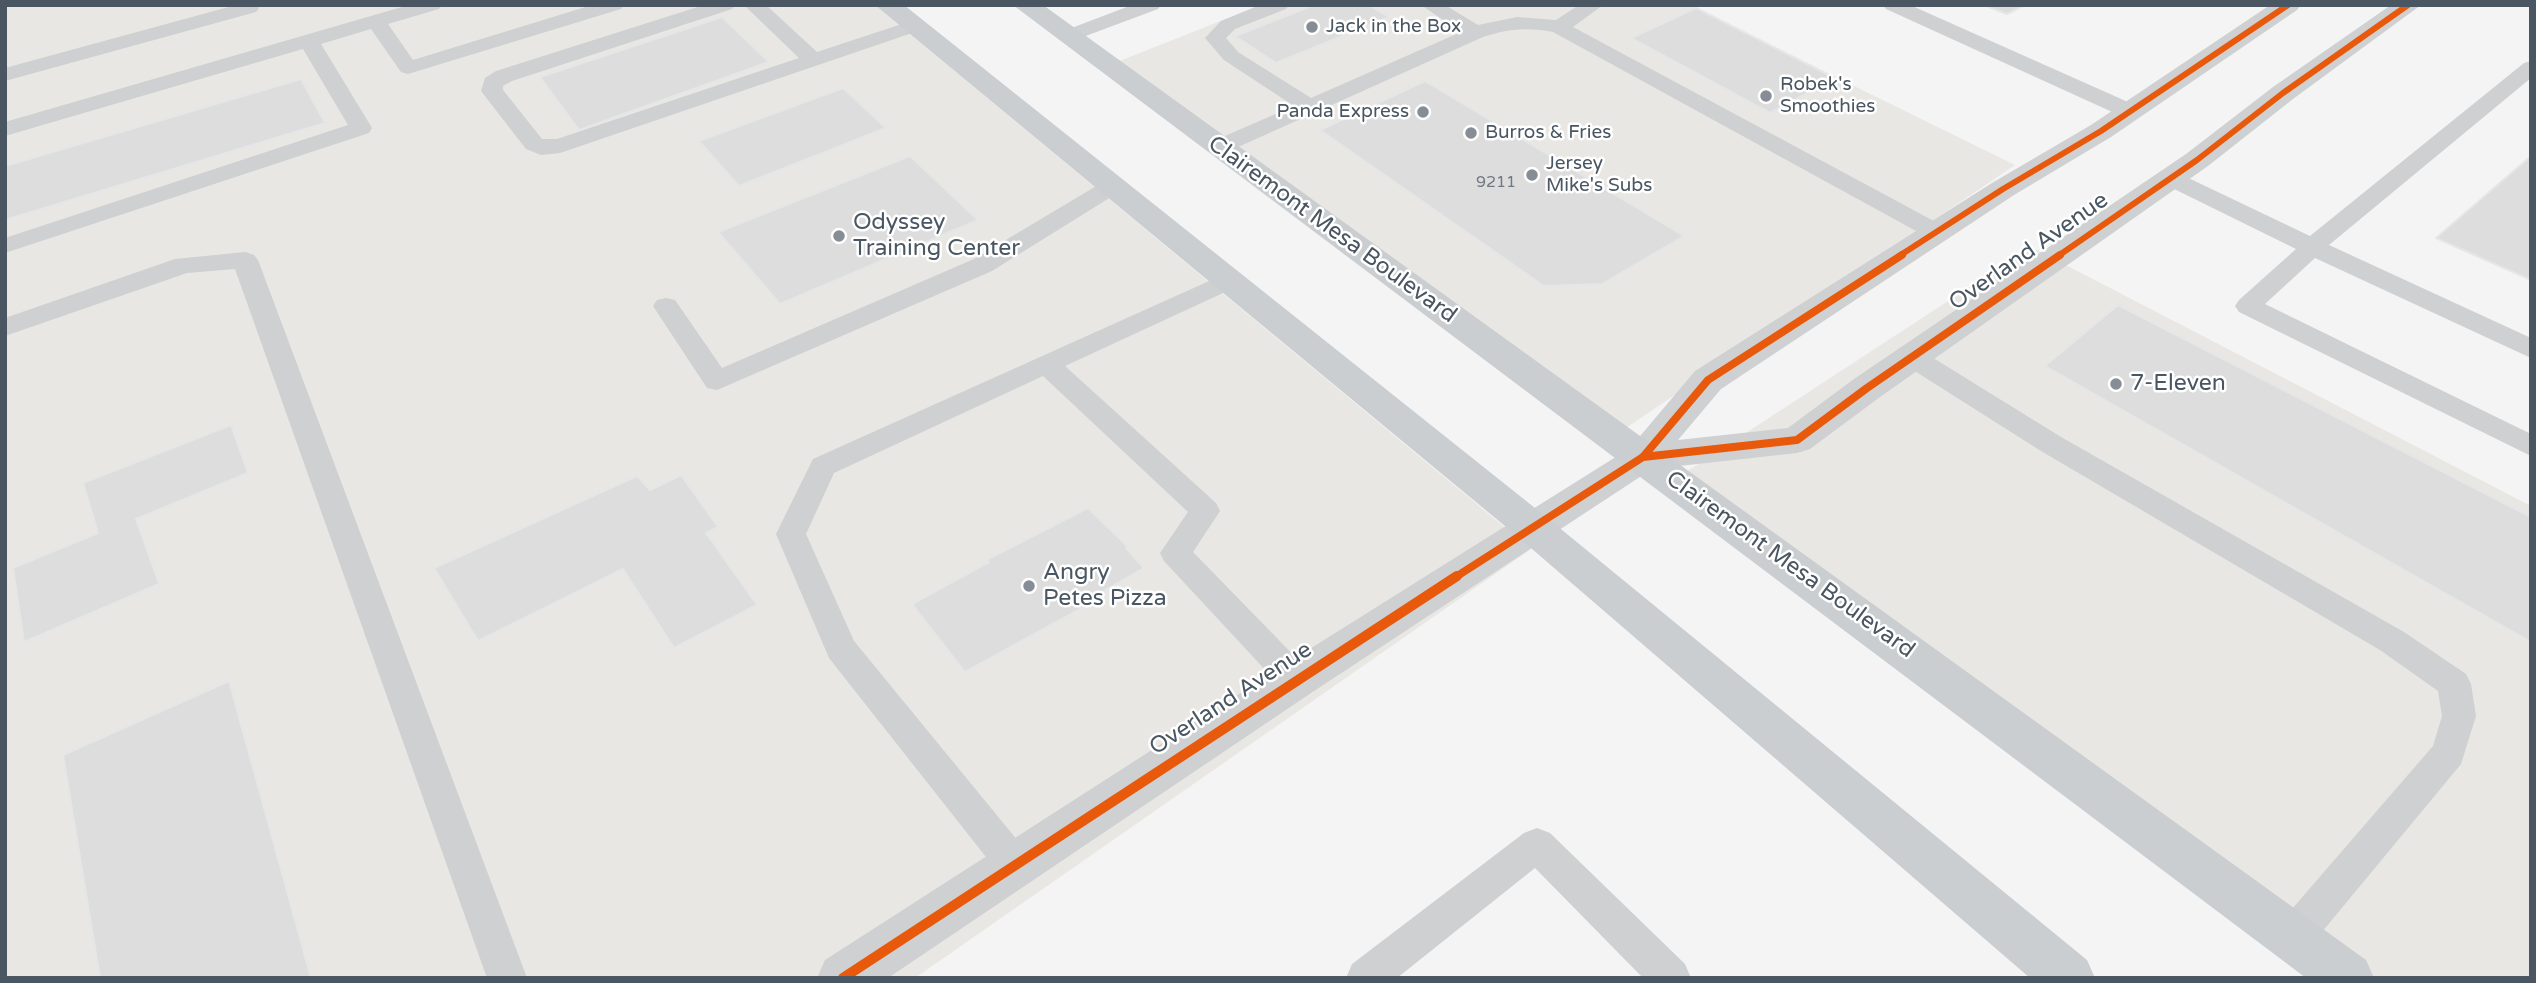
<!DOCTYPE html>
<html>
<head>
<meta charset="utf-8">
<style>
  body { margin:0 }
  #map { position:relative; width:2536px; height:983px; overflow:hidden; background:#f4f4f4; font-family:"Varela Round",sans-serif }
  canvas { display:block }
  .frame { position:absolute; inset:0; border:7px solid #4a5661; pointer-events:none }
</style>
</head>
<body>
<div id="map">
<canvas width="2536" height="983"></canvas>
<div class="frame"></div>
</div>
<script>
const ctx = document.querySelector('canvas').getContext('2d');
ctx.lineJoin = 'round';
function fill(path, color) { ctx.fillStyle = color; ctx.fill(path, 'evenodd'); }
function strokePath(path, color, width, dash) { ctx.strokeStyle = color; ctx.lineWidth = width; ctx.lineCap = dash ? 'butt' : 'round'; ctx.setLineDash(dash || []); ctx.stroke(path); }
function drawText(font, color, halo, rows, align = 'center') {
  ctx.font = font + ' "Varela Round",sans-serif'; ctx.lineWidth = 5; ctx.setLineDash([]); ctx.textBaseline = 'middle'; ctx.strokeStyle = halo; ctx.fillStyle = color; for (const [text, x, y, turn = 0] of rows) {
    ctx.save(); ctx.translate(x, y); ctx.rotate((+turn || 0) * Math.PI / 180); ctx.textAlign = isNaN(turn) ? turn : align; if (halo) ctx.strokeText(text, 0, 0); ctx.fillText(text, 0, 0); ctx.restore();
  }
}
fill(new Path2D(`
  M5,5H875L1531,549L915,978H5Z
  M1261,5H1689L2015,165L1626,428L1117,62Z
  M2031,247L2531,506V978H2376L1686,472Z`), '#e8e7e3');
const building = new Path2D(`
  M1314,5H1368L1389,17L1276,63L1235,36Z
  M1984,5H2025L2007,14Z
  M1696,8L1835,78L1770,113L1631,38Z
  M722,17L769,62L579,130L540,77Z
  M301,79L325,123L5,220V166Z
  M1425,81L1684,236L1602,284L1544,286L1320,130Z
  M843,88L886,128L739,186L699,141Z
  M910,156L978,220L780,304L718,232Z
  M2531,156V280L2436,238Z
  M2118,305L2531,517V642L2045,366Z
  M231,425L248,473L136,519L159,584L24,642L13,568L98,533L83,483Z
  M681,475L718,527L706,533L757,605L674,648L623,569L478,641L434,568L637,476L650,490Z
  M1088,508L1128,547L1126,548L1144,568L1079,605L1082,608L965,672L912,604L989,562L986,560Z
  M229,681L311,978H100L63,755Z`);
fill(building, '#ddddde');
strokePath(building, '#e5e6e7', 2);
fill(new Path2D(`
  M236,5H257L259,8L256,12L5,81V68Z
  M409,5H442L439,9L388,24L413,60L592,5H624L621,9L408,74L401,72L371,29L321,44L372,128L369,133L5,253V238L348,125L303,49L5,136V122Z
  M704,5H735L732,9L512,81L503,86V90L542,139H557L799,58L744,5H766L817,52L914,20L921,22L924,26L921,30L560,153L541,155L526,149L481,91L485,78L496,71Z
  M1132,5H1161L1158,9L1075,40H1061L1058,36L1061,32Z
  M1260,5H1289L1286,9L1235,29L1226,38L1238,52L1311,98L1461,32L1421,5H1445L1478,25L1517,17L1556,20L1579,5H1603L1573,27L1945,227L1948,232L1945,237L1936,239L1927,237L1553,32C1528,27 1507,29 1483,37L1227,152H1211L1208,147L1211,142L1294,106L1224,60L1205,38L1221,21Z
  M1883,5H1910L2137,106L2140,111L2137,116H2121L1886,9Z
  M2531,61V78L2329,245L2531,338V358L2315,258L2265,304L2531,434V456L2239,312L2235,306L2239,300L2296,249L2162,183L2158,178L2162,173H2178L2310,236L2524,63Z
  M1111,180L1119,182L1123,187L1119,192L992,271L717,390L707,388L653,306L657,300L666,298L675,300L722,368L974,259L1103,182Z
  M245,252L254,255L258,260L527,978H487L235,269L187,273L5,336V318L175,259Z
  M1227,273L1236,275L1240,281L1236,287L1065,366L1216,503L1220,511L1193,552L1308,670L1313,680L1308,690L1296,694L1284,690L1164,561L1160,553L1188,512L1043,376L834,473L806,534L854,641L1027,852L1033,864L1027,876L1014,881L1001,876L829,658L776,534L813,459Z
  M1912,348L1922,351L2061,437L2404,632L2466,674L2471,684L2476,716L2461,764L2307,950L2293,955L2279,950L2274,937L2279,924L2433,746L2442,716L2438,691L2380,650L2041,451L1902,363L1898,357L1902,351Z
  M1537,828L1550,833L1685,964L1691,978H1643L1535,868L1397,978H1346L1352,964L1524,833Z`), '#ced0d2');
fill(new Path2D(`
  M2270,5H2301L2297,10L2111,137L2014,195L1721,389L1678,440L1788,428L1854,379L2186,154L2273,87L2391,5H2421L2293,99L2208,166L1880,397L1810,449L1797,453L1652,469L1311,693L888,978H817L825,960L1281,667L1630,448L1695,371L1992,183L2091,125Z`), '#ced0d2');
fill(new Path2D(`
  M875,5H904L1545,516L2087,960L2095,978H2030L1517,536Z
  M1013,5H1043L2366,960L2374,978H2306Z`), '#caced1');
strokePath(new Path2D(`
  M1899,256L2003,189L2101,131L2288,5
  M2058,256L2197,160L2283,93L2408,5`), '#e8590c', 6);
strokePath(new Path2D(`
  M1643,457L1797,440L1867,388L2060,255
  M1454,578L1643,457L1708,380L1902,255`), '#e8590c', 8);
strokePath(new Path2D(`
  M843,978L1457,576`), '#e8590c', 10);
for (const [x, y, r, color] of [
  [1312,27,7,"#868d94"],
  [1766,96,7,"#868d94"],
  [1423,112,7,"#868d94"],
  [1471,133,7,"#868d94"],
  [1532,175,7,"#868d94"],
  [839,236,7,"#868d94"],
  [2116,384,7,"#868d94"],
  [1029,586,7,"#868d94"]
]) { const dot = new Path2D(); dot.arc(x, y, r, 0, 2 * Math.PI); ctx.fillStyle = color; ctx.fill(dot); strokePath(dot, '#fff', 2.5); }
drawText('16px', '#707881', null, [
  ["9211",1496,183]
]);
drawText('19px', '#4a5661', '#fff', [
  ["Jack in the Box",1326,27],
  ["Robek's",1780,85],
  ["Smoothies",1780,107],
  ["Panda Express",1409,112,"right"],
  ["Burros & Fries",1485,133],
  ["Jersey",1546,164],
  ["Mike's Subs",1546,186]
], 'left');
drawText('23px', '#4a5661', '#fff', [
  ["Odyssey",853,223],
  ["Training Center",853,249],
  ["7-Eleven",2130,384],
  ["Angry",1043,573],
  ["Petes Pizza",1043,599]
], 'left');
drawText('23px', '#4a5661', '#fff', [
  ["Clairemont Mesa Boulevard",1332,230,36],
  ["Overland Avenue",2029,252,-35],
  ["Clairemont Mesa Boulevard",1790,565,36],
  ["Overland Avenue",1231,699,-33]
]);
</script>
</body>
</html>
